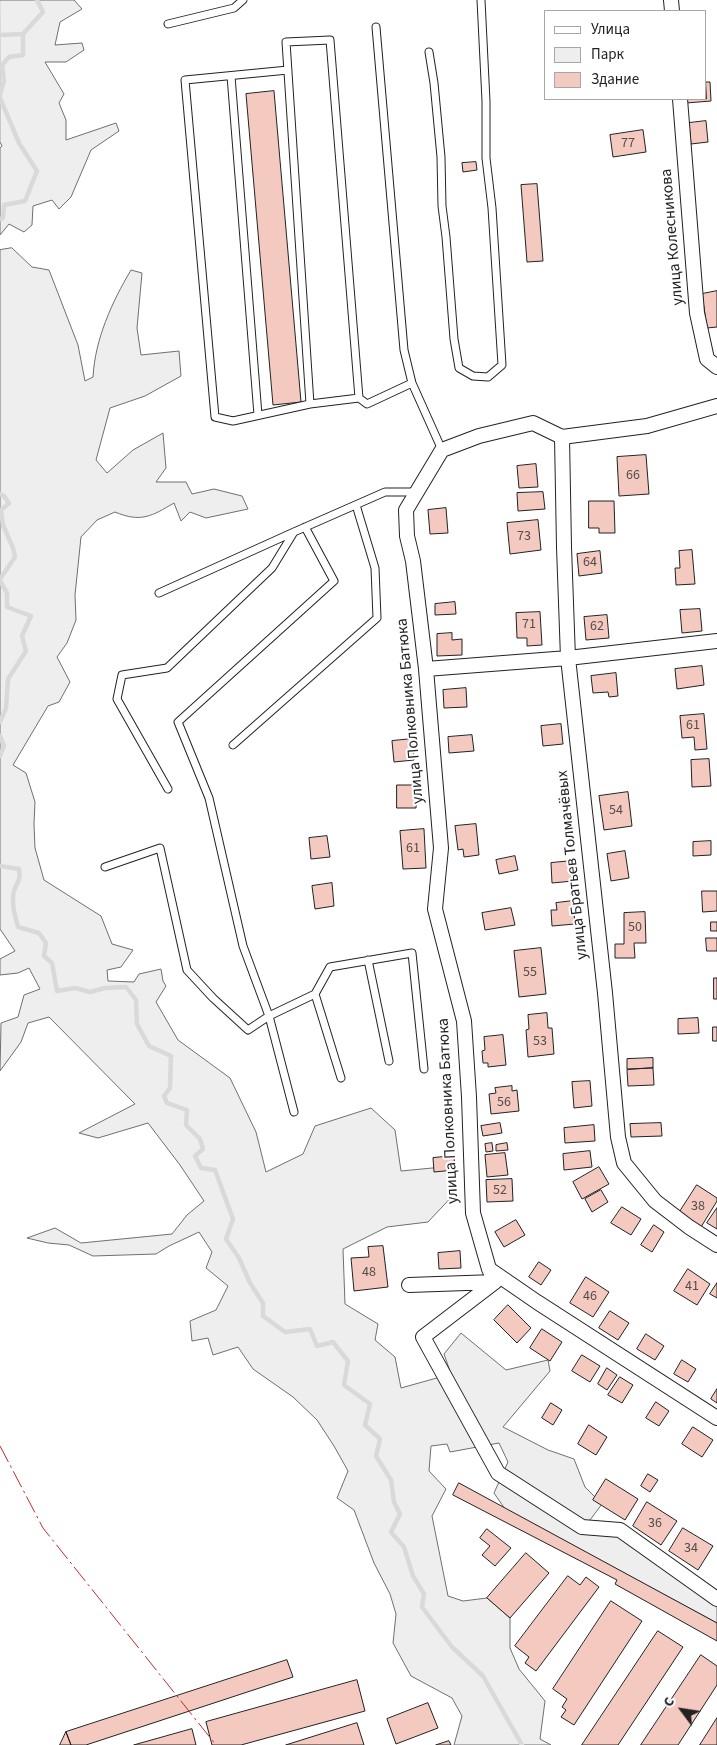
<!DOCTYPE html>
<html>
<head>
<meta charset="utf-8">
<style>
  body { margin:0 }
  #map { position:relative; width:717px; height:1745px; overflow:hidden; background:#fff; font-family:"Source Sans 3",sans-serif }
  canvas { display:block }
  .legend { position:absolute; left:544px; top:10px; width:162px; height:90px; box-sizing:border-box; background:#fff; border:1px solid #a7a7a7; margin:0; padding:6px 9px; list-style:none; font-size:15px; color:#222 }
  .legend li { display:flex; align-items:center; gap:10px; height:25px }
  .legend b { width:25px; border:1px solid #a7a7a7 }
  .north { position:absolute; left:657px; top:1685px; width:50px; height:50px; -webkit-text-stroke:4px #fff; paint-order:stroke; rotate:301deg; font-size:14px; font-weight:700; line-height:20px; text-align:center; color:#222 }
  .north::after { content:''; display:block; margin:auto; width:18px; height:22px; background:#222; clip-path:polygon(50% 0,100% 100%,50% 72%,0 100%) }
</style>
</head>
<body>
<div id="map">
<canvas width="717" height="1745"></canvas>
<ul class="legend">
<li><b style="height:6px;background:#fff"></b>Улица</li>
<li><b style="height:14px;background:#eee"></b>Парк</li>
<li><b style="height:14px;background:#f3c9c0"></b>Здание</li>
</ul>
<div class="north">С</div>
</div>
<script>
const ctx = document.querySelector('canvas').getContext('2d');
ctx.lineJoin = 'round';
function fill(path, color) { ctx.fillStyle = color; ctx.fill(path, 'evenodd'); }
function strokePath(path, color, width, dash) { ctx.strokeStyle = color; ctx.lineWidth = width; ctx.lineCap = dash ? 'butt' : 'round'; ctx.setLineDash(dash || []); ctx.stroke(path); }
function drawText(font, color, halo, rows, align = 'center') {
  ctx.font = font + ' "Source Sans 3",sans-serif'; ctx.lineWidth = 4; ctx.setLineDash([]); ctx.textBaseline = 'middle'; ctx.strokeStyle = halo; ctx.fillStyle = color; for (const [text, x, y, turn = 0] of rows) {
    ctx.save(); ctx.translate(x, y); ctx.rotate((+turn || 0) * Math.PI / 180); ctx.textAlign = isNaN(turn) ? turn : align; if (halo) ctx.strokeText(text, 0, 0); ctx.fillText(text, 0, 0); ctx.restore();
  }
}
const green = new Path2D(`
  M0,0H74L82,9L60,22L55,45L82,43L84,50L66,62H45L64,94L59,103L66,120V140L116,123L119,131L91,150L71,197L59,209L52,200L33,206L32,225L24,232L9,224L0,235V148L2,146L0,142Z
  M12,248L32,267L49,270L78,345L85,381L93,377C95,339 112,302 131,270L142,273L137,328L141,355L179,351L181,376L145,396L110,408L96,460L107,473L133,450L163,433L166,468L156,482H186L192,494L214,489L242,496L248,509L206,518L190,512L181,521L174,503C152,516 141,523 115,512L97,520L81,537L75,595L76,620L67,643L57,657L70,682L59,702L48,706L13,765L26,773L35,802L34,824L35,848L44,880L101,916L112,944L133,950L121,967L107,970L108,981L134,982L139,974L161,969L163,981L166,986L156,1002L178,1040L230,1078L256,1132L266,1172L303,1154L315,1126L371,1108L395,1130L401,1171L453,1166L457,1191L428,1222L387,1227L343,1249L345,1304L378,1324L375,1340L395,1357L401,1388L451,1374L444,1354L461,1333L506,1370L548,1360L550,1371L503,1427L548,1450L574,1459L585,1487L602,1504L587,1524L620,1530L717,1597V1623L505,1509L494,1493L508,1462L499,1443L450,1452L447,1444L431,1446L429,1471L446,1489L432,1516L448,1596L463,1601L487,1598L510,1618V1648L519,1669L545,1701L540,1739L551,1745H454L462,1716L452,1698L411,1676L393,1643L396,1614L390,1594L374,1563L354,1510L337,1498L348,1471L334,1446L317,1420L293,1397L253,1369L238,1347L213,1355L208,1338L192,1341L190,1321L216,1310L228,1286L206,1268L212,1252L199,1232L169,1246L156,1254L93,1256L69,1245L48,1243L27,1238L55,1228L81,1243L172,1234L187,1215L204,1201L180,1165L148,1123L98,1138L79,1133L135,1104L49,1017L28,1023L21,1042L0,1071L1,1023L18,1017L24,995L40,989L29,968L18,973L0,975V959L15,951L0,929V250Z`);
fill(green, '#eee');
strokePath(green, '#6f6f6f', 1);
strokePath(new Path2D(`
  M0,35L23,34
  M0,95L4,81L2,65L9,57L23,55V34L43,12L37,0
  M0,98L19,143L37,171L25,201L4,205L3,218L0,219
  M0,494L4,496L9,503L1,510L3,525L13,548L15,557L0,579
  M0,581L7,593V607L31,616L22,636L26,651L8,679L6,708L0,722
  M0,736L4,746L0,756
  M0,866L19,869C21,882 17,881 14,891C11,903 15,916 18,927L39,933L46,943L44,956L52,963L57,991L75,988L90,992L105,988L126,987L136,1000L137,1024L149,1046L171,1056L170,1088L164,1096L167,1103L187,1110L186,1125L200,1139L203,1149L195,1156L201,1168L215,1170L233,1219L226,1239L239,1258L250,1283L263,1303V1316L285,1332L310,1329L317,1346L333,1342L348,1361L344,1385L370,1404L365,1425L380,1439L376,1456L391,1480L394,1502L400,1514L391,1532L404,1547L413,1576L424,1594L422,1607L452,1647L483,1676L522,1745`), '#d9d9d9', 4.5);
const building = new Path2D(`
  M706,82H710L711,101L686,103V99H706Z
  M274,91L301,402L273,405L246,94Z
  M706,121L708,142L691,144L689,123Z
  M643,130L646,152L613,157L610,135Z
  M476,162L477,170L463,172L462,163Z
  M537,184L543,261L527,262L521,185Z
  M717,291V327L707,328L702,294Z
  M646,455L649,494L619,496L617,457Z
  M536,464L538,487L519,488L517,466Z
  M543,492L545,509L518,511L517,493Z
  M589,501H614L615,533H599V528H589Z
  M446,508L448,533L430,534L428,510Z
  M538,520L541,550L510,554L507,523Z
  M692,550L695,584L676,585L675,568H680L679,551Z
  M600,551L602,573L579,576L577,554Z
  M455,602L456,614L435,615V604Z
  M700,609L702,631L682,633L680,610Z
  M540,612L542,645L527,646V638H517L516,613Z
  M607,615L609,638L586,640L584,617Z
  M452,633V640L462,639V655L437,656V634Z
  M702,666L704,685L677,689L675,669Z
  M616,673L618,696L609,697L608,692L593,693L591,676Z
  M466,688L467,707L444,708L443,690Z
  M704,714L707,749L695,750L694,737L682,738L680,716Z
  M561,724L563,744L543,746L541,726Z
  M472,735L474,751L449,753L448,737Z
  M412,739L414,760L394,762L392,741Z
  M709,759L711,786L692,787L691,760Z
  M397,785H417L416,808H397Z
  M628,792L632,826L604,830L599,796Z
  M476,824L479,855L464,857L463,849L458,850L455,826Z
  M424,829L426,868L403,869L400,831Z
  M327,836L330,857L311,859L309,838Z
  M711,841V855L693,856V842Z
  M625,851L629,878L611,881L607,854Z
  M515,856L518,870L499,874L496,860Z
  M572,861L573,881L552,883L551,863Z
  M332,883L334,906L315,909L312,886Z
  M702,891H717V911L703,912Z
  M573,901L575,924L552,926L551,910H557L556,903Z
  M511,908L515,925L485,930L482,913Z
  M645,912L646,943H634L635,958H615V944H624V913Z
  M711,922H717V931H711Z
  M706,938H717V951H707Z
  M541,948L546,994L519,997L514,951Z
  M714,978H717V999H714Z
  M547,1013L548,1028H552L554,1054L528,1057L526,1030L529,1029L528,1015Z
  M698,1018L699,1033L678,1034V1019Z
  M713,1027H717V1041H713Z
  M503,1035L506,1065L488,1067V1063H483L482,1051L485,1050L484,1037Z
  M653,1058V1068L627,1069V1059Z
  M653,1068L654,1085L628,1086L627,1070Z
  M590,1081L592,1106L574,1108L572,1082Z
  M512,1086V1091L517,1090L519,1111L491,1114L489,1094L496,1093L495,1088Z
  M500,1123L502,1133L483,1136L481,1126Z
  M661,1123L662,1136L631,1137L630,1124Z
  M594,1125L595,1141L565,1143L564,1128Z
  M492,1143L493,1151L486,1152L485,1144Z
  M507,1143L508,1150L496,1151V1145Z
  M590,1151L592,1167L564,1170L563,1154Z
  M505,1153L508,1175L487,1177L485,1155Z
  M454,1156L455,1170L434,1172L433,1158Z
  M599,1167L609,1184L582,1199L573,1182Z
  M512,1179L513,1201L487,1202L486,1180Z
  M697,1185L717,1198V1201L701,1227L679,1213Z
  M601,1190L608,1202L592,1212L585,1199Z
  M622,1207L641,1219L631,1235L611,1223Z
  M717,1208V1229L707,1223Z
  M516,1220L525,1235L504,1247L495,1232Z
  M654,1225L664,1232L652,1252L641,1245Z
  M383,1246L388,1287L354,1291L351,1258L369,1257L368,1247Z
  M460,1251L461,1268L439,1269L438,1253Z
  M539,1262L551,1270L541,1285L529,1277Z
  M688,1269L710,1284L697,1305L674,1291Z
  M586,1277L609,1292L593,1317L570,1303Z
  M717,1283V1298L710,1294Z
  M508,1305L531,1328L517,1343L494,1320Z
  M610,1311L629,1323L618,1340L599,1328Z
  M542,1329L562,1342L550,1361L530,1348Z
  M646,1334L664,1346L655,1360L637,1349Z
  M582,1355L600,1366L590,1382L572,1371Z
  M682,1360L696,1369L688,1382L674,1374Z
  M607,1368L617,1375L607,1390L598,1384Z
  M620,1377L633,1385L622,1403L608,1395Z
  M717,1389V1403L711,1399Z
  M656,1402L669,1411L659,1426L646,1418Z
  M551,1403L562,1410L553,1425L542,1418Z
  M589,1425L607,1437L596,1455L578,1444Z
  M693,1427L713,1440L702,1457L682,1444Z
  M648,1474L658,1480L650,1492L641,1486Z
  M606,1479L638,1499L625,1520L593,1500Z
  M459,1483L717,1623V1641L615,1584L617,1580L453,1495Z
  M647,1502L677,1521L661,1545L633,1526Z
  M683,1528L713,1546L698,1570L669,1551Z
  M487,1529L511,1548L495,1566L482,1555L490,1546L480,1538Z
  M526,1553L549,1573L510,1618L487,1598Z
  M568,1576L580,1585L586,1577L599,1587L536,1671L525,1663L529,1657L515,1646Z
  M611,1601L642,1621L574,1725L561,1717L566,1710L562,1707L567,1699L553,1689Z
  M658,1631L683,1647L618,1745H582Z
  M701,1655L717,1666V1685L678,1745H641Z
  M287,1660L293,1677L86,1745H71L66,1732Z
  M357,1680L365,1711L241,1745H212L206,1722Z
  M428,1703L438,1728L396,1744L387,1719Z
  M717,1718V1745H700Z
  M357,1723L364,1745H286Z
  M192,1729L196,1745H134Z
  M66,1732L71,1745H60Z
  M449,1741L451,1745H436Z`);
fill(building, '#f3c9c0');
strokePath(building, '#222', 1);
const service = new Path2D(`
  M168,24L234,8L243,0
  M376,27L404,350L412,383L442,450
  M429,52L434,83L441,157L442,206L446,237L454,339L459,368L473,376L488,377L502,365L492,208L486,158V101L481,0
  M288,70L185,80L215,417L233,421L310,404
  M231,76L258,415
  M359,398L310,404L286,42L330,40L359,398L367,404L412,383
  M159,593L294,532L385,492H416
  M233,745L377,618L375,568L356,505
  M168,789L117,699L122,675L167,668L272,568L294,532
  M105,867L160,848L187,970L213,998L248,1030L269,1016L243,946L209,798L178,722L334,581L305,527
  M368,960L389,1061
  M315,994L341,1078
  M294,1112L269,1016L315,994L330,967L412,953L424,1069`);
const minor = new Path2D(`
  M671,0L672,11
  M680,99L697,313L707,359L717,367
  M717,406L647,426L562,437L533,423L479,436L442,450L406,510L407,536L413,561L426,669L441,848L435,909L464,1021L469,1097L473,1213L489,1269L537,1302L717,1418
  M562,437L564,547L568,658L605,993L618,1137L624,1163L655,1201L689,1227L717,1245
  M426,669L568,658L717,641
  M489,1269L495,1282L423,1337L498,1473L582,1527L620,1530L717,1599
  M409,1285L495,1282`);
strokePath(service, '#222', 9);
strokePath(minor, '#222', 16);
strokePath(service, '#fff', 7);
strokePath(minor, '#fff', 14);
strokePath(new Path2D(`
  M0,1446L43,1528L216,1745`), '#c62828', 1, [18, 4, 2.5, 4]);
drawText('14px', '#564c4a', null, [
  ["77",628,144],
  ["66",633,476],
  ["73",524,537],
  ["64",590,563],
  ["71",529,625],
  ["62",597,627],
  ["61",693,726],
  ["54",616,811],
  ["61",413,849],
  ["50",635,928],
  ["55",530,973],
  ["53",540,1042],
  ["56",504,1103],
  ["52",500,1191],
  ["38",698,1207],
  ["48",369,1273],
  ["41",692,1287],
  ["46",590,1297],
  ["36",655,1524],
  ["34",691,1549]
]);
drawText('16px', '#222', '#fff', [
  ["улица Колесникова",673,237,-95],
  ["улица Полковника Батюка",411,711,-95],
  ["улица Братьев Толмачёвых",573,865,-96],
  ["улица Полковника Батюка",449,1111,-93]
]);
</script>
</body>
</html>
